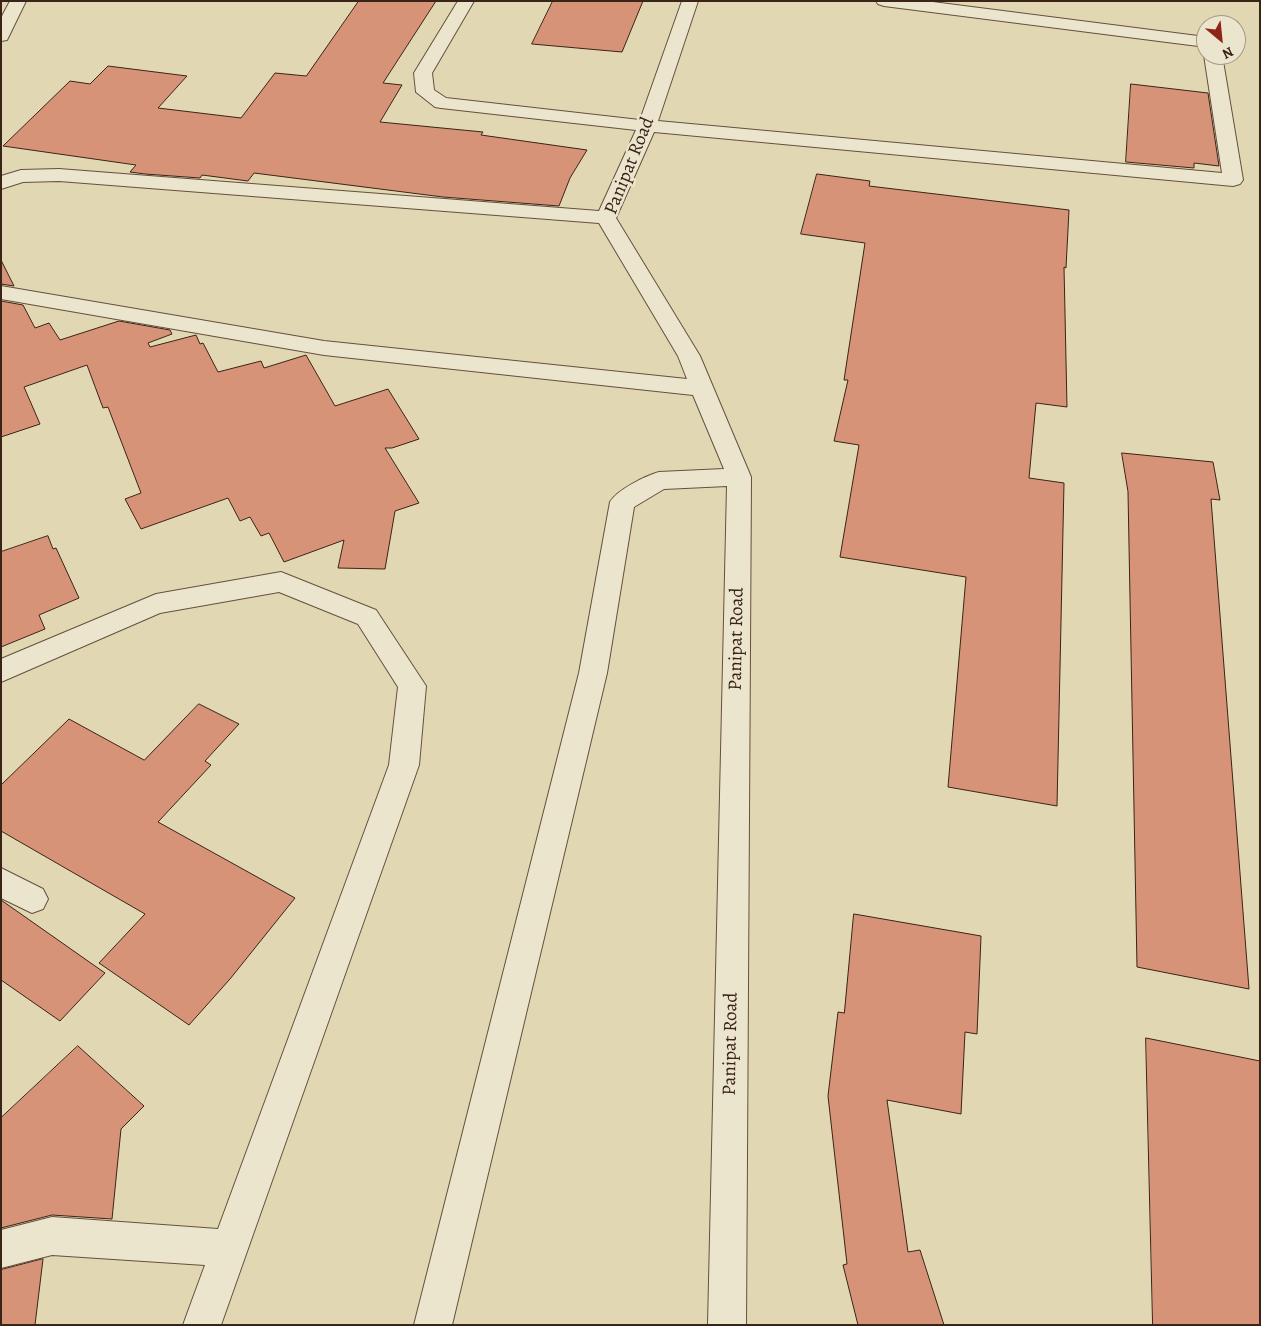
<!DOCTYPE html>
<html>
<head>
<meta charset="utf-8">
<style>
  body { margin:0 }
  #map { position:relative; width:1261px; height:1326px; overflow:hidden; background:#e2d7b3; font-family:Alegreya,serif }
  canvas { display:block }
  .frame { position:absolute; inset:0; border:2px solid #3a2317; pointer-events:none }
  .north { position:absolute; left:1196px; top:15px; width:50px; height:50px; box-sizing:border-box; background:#ece5ce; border:1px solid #a59785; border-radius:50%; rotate:152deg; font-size:14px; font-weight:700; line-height:20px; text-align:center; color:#3a2317 }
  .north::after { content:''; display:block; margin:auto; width:18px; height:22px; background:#8f2418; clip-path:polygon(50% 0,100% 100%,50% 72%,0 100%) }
</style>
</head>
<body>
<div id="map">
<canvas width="1261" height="1326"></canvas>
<div class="frame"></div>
<div class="north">N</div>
</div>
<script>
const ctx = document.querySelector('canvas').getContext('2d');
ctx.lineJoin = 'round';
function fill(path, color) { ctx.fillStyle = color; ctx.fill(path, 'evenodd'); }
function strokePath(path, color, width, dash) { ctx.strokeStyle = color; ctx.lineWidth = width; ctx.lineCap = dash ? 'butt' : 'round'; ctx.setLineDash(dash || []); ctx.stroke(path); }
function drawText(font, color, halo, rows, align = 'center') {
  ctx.font = font + ' Alegreya,serif'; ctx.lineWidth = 5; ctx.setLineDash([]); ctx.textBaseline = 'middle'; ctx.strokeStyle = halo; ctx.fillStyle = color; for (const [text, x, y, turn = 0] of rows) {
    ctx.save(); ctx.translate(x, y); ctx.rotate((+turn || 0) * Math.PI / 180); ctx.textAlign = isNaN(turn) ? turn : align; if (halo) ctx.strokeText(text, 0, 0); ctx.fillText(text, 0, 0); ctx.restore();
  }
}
fill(new Path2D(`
  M1206,1H1260V398L1245,228L1220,55H1236V25H1212L1210,21L1195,9Z`), '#e2d7b3');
const building = new Path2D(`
  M359,1H436L383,83L402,85L380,122L483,132L481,135L587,150L570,178L559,206L443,197L254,173L248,181L202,175L200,178L145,174L130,172L136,165L3,146L70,81L90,84L108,66L187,76L158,108L241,118L275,73L306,76Z
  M553,1H643L622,52L532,44Z
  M1131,84L1208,93L1219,166L1194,163V168L1126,162Z
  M817,174L870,181L869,186L1069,210L1066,268L1064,267L1067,407L1036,403L1029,478L1064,483L1057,806L948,787L966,577L840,557L859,445L834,441L848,380H844L865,243L801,234Z
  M1,260L14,286L1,284Z
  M1,301L23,305L35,328L49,323L60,340L119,321L170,330L172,334L148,343L150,347L196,335L200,344L203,343L218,372L261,361L264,368L306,355L335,406L388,389L419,439L392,448H385L419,503L395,511L385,569L338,568L344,540L284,562L269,533L261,536L250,517L240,521L228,498L141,529L125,499L141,493L108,407L103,408L87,365L24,387L40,424L1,437Z
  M1122,453L1213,462L1220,500L1211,499L1249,989L1137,967L1128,492Z
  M48,536L53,549L56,548L79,598L39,615L45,629L1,647V552Z
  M199,704L239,724L205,761L211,765L158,822L295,898L230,979L189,1025L99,963L145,914L1,831V785L69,719L144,760Z
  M1,900L105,973L60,1021L1,980Z
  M854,914L981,936L977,1034L965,1032L961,1114L887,1100L908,1252L920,1250L944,1325H858L843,1265L847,1264L828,1096L838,1012L844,1013Z
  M1146,1038L1260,1061V1325H1153Z
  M78,1046L144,1106L121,1129L112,1219L52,1215L1,1228V1118Z
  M43,1259L35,1325H1V1270Z`);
fill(building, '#d79377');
strokePath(building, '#3a2317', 1);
const minor = new Path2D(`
  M10,1H26L9,36L7,40L1,41V18Z
  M458,1H474L432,73L434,90L446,98L640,120L682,1H698L658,121L1222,173L1204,55L1206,53V55H1222L1243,180L1240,184L1233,186L654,132L616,218L700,356L751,477L746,1325H708L727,486L664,489L634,507L607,673L452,1325H414L579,673L610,502C617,490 645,476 659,472L724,469L693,395L324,355L1,299V286L324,341L687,379L678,356L599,223L59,181L23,182L1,189V176L21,170L59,169L599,211L636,130L441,108L435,107L416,92L414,73Z
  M876,1H925L1206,37V47L884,6L878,4Z
  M281,572L376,610L426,686L419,765L221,1325H183L205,1265L52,1255L1,1268V1230L52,1217L218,1229L389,765L398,687L358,624L279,592L160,613L1,682V659L156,594Z
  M1,868L43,889L48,899L43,909L32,913L1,898Z`);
strokePath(minor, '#64503e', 2);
fill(minor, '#ece5ce');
drawText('19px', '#3a2317', '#ece5ce', [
  ["Panipat Road",630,166,-68],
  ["Panipat Road",737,639,-89],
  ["Panipat Road",731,1044,-89]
]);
</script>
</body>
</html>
